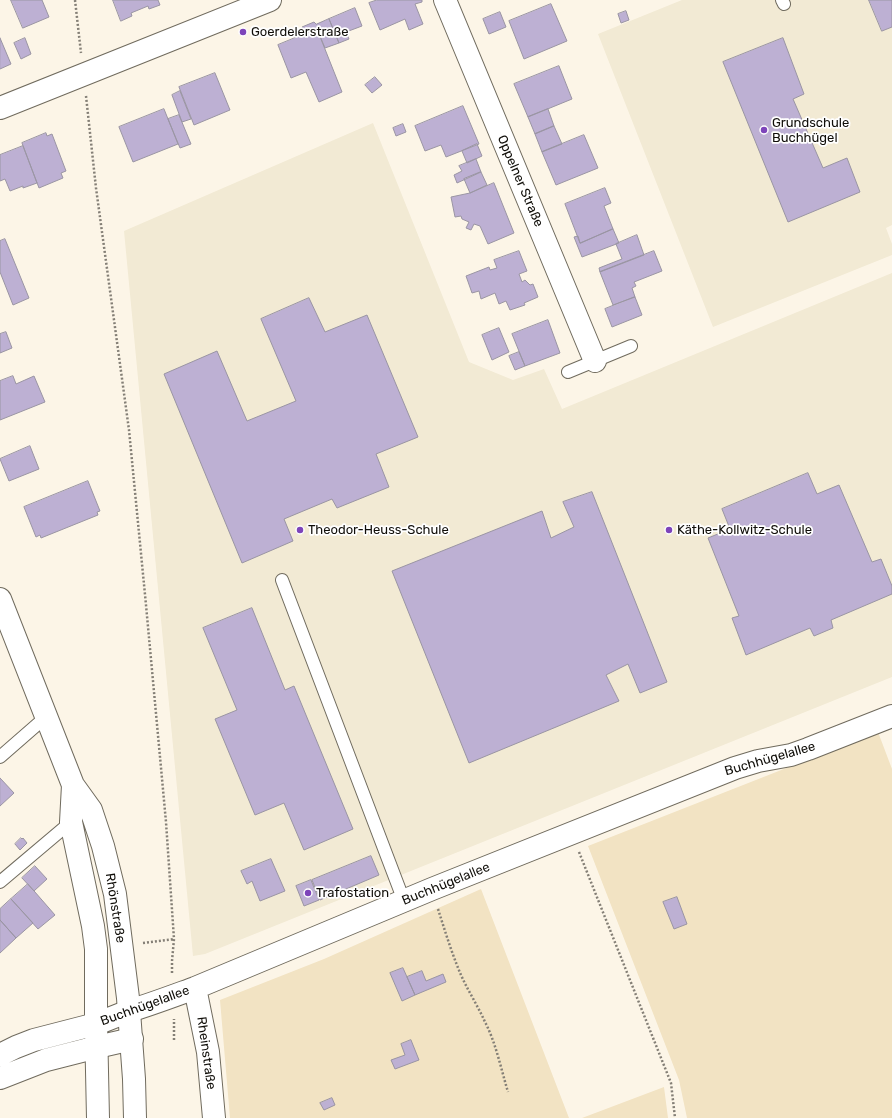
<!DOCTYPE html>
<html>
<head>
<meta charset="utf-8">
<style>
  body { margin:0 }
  canvas { display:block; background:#fcf5e7 }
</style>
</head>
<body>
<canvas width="892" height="1118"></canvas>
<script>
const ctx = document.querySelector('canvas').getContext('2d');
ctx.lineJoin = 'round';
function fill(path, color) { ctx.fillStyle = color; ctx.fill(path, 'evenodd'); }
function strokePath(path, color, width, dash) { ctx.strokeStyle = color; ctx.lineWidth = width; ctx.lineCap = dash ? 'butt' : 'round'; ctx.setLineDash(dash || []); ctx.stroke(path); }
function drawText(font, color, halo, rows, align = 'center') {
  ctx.font = font + ' Rubik,sans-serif'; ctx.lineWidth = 3.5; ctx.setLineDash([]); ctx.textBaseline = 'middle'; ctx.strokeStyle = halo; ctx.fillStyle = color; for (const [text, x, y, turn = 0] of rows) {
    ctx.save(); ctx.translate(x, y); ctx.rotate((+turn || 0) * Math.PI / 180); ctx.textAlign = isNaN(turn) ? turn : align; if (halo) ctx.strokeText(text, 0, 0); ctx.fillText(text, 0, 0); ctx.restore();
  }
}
fill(new Path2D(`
  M682,0H892V225L886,228L892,244V255L713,327L598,34Z
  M373,123L469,362L513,380L544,369L562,409L892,273V677L205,954L193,956L124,231Z`), '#f2ead4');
fill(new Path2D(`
  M878,732L892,769V1118H687L679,1080L588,846Z
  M481,889L569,1118H230L220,1000L324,959Z
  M664,1087L668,1118H582Z`), '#f2e3c3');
const building = new Path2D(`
  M11,0H42L49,17L23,28Z
  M113,0H158L160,5L149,9L148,6L131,13L132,16L121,21Z
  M377,0H422V2L415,4L423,24L409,30L405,19L380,30L369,3Z
  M869,0H892V27L882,31Z
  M551,4L567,41L524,59L509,21Z
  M355,8L362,26L346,32L349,39L339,43L329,19Z
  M626,11L629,20L621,23L618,14Z
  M500,12L506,27L489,34L483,19Z
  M329,19L339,43L325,48L317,29L305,34L302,27L314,22L316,24Z
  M317,29L342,92L319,102L306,72L291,78L278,45Z
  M0,38L11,64L0,69Z
  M25,38L31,54L21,59L14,43Z
  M783,38L804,94L793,99L823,168L847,158L860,192L788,222L723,62Z
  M559,66L572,99L528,117L514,84Z
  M215,73L230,110L194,125L179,87Z
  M375,77L382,85L372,93L365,85Z
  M180,91L191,119L182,122L172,95Z
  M463,106L479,144L446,157L441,145L425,151L415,126Z
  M164,109L178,144L133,162L119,127Z
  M548,109L554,126L535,134L528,117Z
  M179,115L191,144L180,148L168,119Z
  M403,124L406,132L396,136L393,128Z
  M554,126L562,144L542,152L535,134Z
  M46,133L47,136L52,134L66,171L61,173L63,178L39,188L22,143Z
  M584,135L598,168L556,185L542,152Z
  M477,144L482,156L467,163L462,151Z
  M23,146L37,183L23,188V186L10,191L5,179L0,181V155Z
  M476,159L481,172L457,183L454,175L462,171L459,166Z
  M481,172L487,185L470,193L464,179Z
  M494,183L514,233L488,244L480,226L474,224L471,230L466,228L469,222L462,219L461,216L455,217L451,197L470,193Z
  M605,188L611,203L604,206L613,229L580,243L565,204Z
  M613,229L619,243L582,257L574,237L578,236L580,243Z
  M637,235L644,255L600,272L599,268L622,259L616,244Z
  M5,239L29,298L13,305L0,272V241Z
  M519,251L527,271L519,274L522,282L525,280L530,285L533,284L538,297L524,303L525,305L510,310L506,301L499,304L495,293L481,299L479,291L472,293L466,276L489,267L490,270L497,268L494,260Z
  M654,251L662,271L634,282L636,286L632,288L635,297L613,305L600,272Z
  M635,297L642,315L612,327L605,309Z
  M309,298L325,332L367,315L418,437L376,454L389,487L337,508L332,499L284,519L293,541L242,563L164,374L217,351L247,421L296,401L261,319Z
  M548,320L560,353L525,366L512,334Z
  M499,328L509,352L492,360L482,335Z
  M6,332L12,348L0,353V334Z
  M519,352L525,366L515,370L509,356Z
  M13,376L16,384L34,376L45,402L0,420V381Z
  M30,446L39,469L9,481L0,459Z
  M808,473L817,494L839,485L872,562L881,559L892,586V594L831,620L833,628L814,636L810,628L746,655L732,618L739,616L708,538L730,529L722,509Z
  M88,481L100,511L97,512L98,515L41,538L40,535L36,537L24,507Z
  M592,492L667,682L640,693L628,664L606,675L619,701L469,763L392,571L542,511L551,538L574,527L563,502Z
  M252,608L285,690L294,686L353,829L304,850L284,803L255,815L215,719L237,710L203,628Z
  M0,778L14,793L0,806Z
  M21,838L22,839L23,838L27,843L20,850L15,844Z
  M371,856L379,875L320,900L312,880Z
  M271,859L285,891L260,901L252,881L247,884L241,871Z
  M35,866L47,879L34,891L22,878Z
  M311,880L319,900L304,906L296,886Z
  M28,884L55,915L38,929L11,899Z
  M677,897L687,924L674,929L663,902Z
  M11,899L33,923L16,938L0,920V909Z
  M0,920L16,938L0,953Z
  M403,968L415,995L402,1001L390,973Z
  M422,971L426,981L443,974L446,982L415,995L407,977Z
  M411,1040L419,1060L395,1069L391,1060L405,1055L401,1044Z
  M332,1098L335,1105L324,1110L320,1103Z`);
fill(building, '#bdb0d3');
strokePath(building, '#9a95a3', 1);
const service = new Path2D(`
  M782,0L784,4
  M568,372L631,346
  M282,580L404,901
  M0,757L47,716
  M0,882L71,822`);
const minor = new Path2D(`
  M445,0L595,361
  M0,108L270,0
  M195,988L208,1052L214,1118
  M129,1011C152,1004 173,996 195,988L432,889L735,768L758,761L791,755L808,749L892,716`);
const tertiary = new Path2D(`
  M0,1055L16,1047L34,1040L96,1024L129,1011
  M0,1078L46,1060L97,1047L132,1039`);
const primary = new Path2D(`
  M0,599L73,785L91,810L103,846L115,894L128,998L134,1079L135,1118
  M73,785L71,822L93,926L96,949V1024L98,1118`);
strokePath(service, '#706b5e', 14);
strokePath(minor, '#706b5e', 24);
strokePath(tertiary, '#706b5e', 24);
strokePath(primary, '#706b5e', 24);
strokePath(new Path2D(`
  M75,0L81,53
  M86,96L96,188L129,430L146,605L166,822L174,939L172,961V974
  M579,852L671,1083L675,1118
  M438,909C445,931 452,954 461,975C468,991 478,1006 485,1022C496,1043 501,1069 508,1092
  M143,943L174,939
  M174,1040V1019`), '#847f76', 2.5, [2, 2]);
strokePath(service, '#fff', 12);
strokePath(minor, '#fff', 22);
strokePath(tertiary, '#fff', 22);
strokePath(primary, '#fff', 22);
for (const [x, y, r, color] of [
  [243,32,4,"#7d44ba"],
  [764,130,4,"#7d44ba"],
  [300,530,4,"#7d44ba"],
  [669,530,4,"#7d44ba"],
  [308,893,4,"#7d44ba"]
]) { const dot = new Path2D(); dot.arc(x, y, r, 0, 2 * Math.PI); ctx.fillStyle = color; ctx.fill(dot); strokePath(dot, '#fff', 1.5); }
drawText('13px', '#100e09', '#fff', [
  ["Goerdelerstraße",251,32],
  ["Grundschule",772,123],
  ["Buchhügel",772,138],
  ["Theodor-Heuss-Schule",308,530],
  ["Käthe-Kollwitz-Schule",677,530],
  ["Trafostation",316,893]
], 'left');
drawText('13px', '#100e09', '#fff', [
  ["Oppelner Straße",520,181,67],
  ["Buchhügelallee",770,759,-16],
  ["Buchhügelallee",446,884,-22],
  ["Rhönstraße",115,908,81],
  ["Buchhügelallee",145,1006,-20],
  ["Rheinstraße",206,1053,82]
]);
</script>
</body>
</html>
